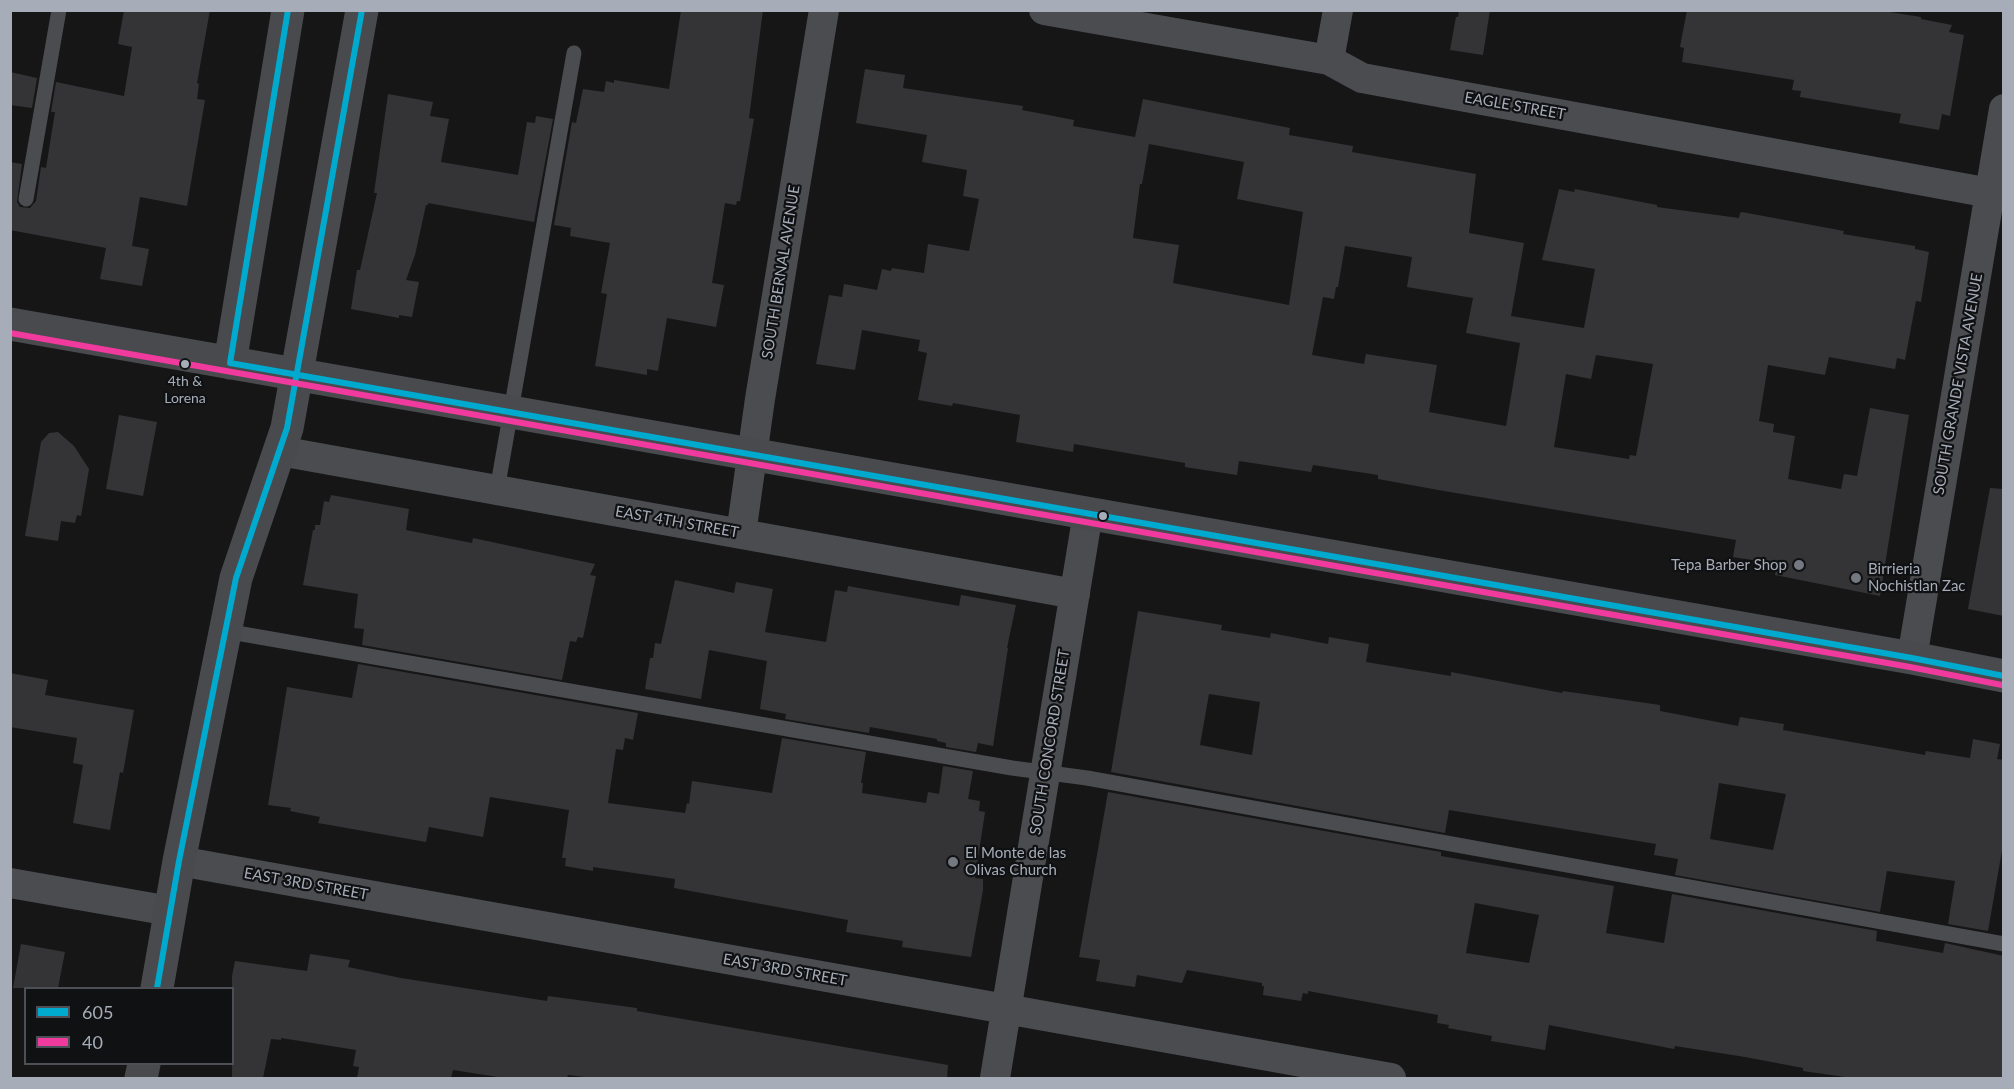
<!DOCTYPE html>
<html>
<head>
<meta charset="utf-8">
<style>
  body { margin:0 }
  #map { position:relative; width:2014px; height:1089px; overflow:hidden; background:#161617; font-family:Lato,sans-serif }
  canvas { display:block }
  .frame { position:absolute; inset:0; border:12px solid #a6adb9; pointer-events:none }
  .legend { position:absolute; left:24px; top:987px; width:210px; height:78px; box-sizing:border-box; background:#101113; border:2px solid #4c4f55; margin:0; padding:8px 10px; list-style:none; font-size:18px; color:#a6adb9 }
  .legend li { display:flex; align-items:center; gap:12px; height:30px }
  .legend b { width:30px; border:2px solid #4c4f55 }
</style>
</head>
<body>
<div id="map">
<canvas width="2014" height="1089"></canvas>
<div class="frame"></div>
<ul class="legend">
<li><b style="height:8px;background:#00a9ce"></b>605</li>
<li><b style="height:8px;background:#f13a9d"></b>40</li>
</ul>
</div>
<script>
const ctx = document.querySelector('canvas').getContext('2d');
ctx.lineJoin = 'round';
function fill(path, color) { ctx.fillStyle = color; ctx.fill(path, 'evenodd'); }
function strokePath(path, color, width, dash) { ctx.strokeStyle = color; ctx.lineWidth = width; ctx.lineCap = dash ? 'butt' : 'round'; ctx.setLineDash(dash || []); ctx.stroke(path); }
function drawText(font, color, halo, rows, align = 'center') {
  ctx.font = font + ' Lato,sans-serif'; ctx.lineWidth = 4.5; ctx.setLineDash([]); ctx.textBaseline = 'middle'; ctx.strokeStyle = halo; ctx.fillStyle = color; for (const [text, x, y, turn = 0] of rows) {
    ctx.save(); ctx.translate(x, y); ctx.rotate((+turn || 0) * Math.PI / 180); ctx.textAlign = isNaN(turn) ? turn : align; if (halo) ctx.strokeText(text, 0, 0); ctx.fillText(text, 0, 0); ctx.restore();
  }
}
fill(new Path2D(`
  M124,10H210L197,83L199,84L197,99L205,100L187,206L140,197L132,246L149,249L142,286L100,279L106,248L10,230V162L22,164L17,202L20,207L30,208L36,201L41,167L46,168L55,112H51L56,82L124,96L132,47L118,44Z
  M681,10H763L749,118L754,119L740,201H737L736,205L725,203L712,283L724,285L716,327L667,318L658,371L647,369V375L595,366L607,294L601,293L610,243L570,236L571,228L554,225L572,122L576,123L583,89L604,92L606,81L614,83V80L669,89Z
  M1459,10H1490L1483,55L1450,50L1456,17H1458Z
  M1687,10H1877L1921,17V19L1952,25L1949,32L1964,35L1950,116L1942,114L1939,130L1899,123L1901,114L1800,97L1801,91L1792,90L1794,80L1682,62L1684,48L1680,47Z
  M865,69L905,75L903,88L1023,106L1022,110L1074,120L1073,126L1135,137L1143,99L1290,128L1289,135L1353,146L1352,152L1476,174L1469,233L1524,243L1511,316L1584,328L1595,269L1542,260L1559,189L1574,192L1575,189L1657,205V207L1739,218L1740,213L1742,212L1844,231L1843,234L1915,246V249L1929,252L1921,302L1916,301L1905,360L1897,358L1895,369L1829,357L1825,375L1768,365L1759,421L1774,424L1773,432L1795,436L1788,479L1841,489L1844,474L1857,476L1870,408L1909,415L1880,596L1775,575L1777,564L1733,557L1736,540L1444,491L1378,479V475L1313,465L1311,472L1239,461L1237,475L1185,467V463L1074,444L1073,452L1016,442L1020,415L953,403L952,406L918,400L927,353L918,351L920,340L862,330L855,370L816,364L829,295L842,297L844,284L877,290L882,269L891,271L892,268L924,273L928,244L969,251L979,199L963,196L967,170L922,162L927,135L856,123ZM1149,144L1244,162L1237,199L1303,212L1289,305L1173,283L1179,245L1133,238L1140,184H1142ZM1345,246L1412,257L1407,287L1473,298L1466,333L1520,343L1506,426L1429,412L1437,365L1366,354L1364,364L1312,355L1323,297L1334,299L1336,287H1338ZM1596,355L1653,364L1636,456L1630,455L1629,459L1554,447L1566,374L1591,379Z
  M10,72L37,78L32,108L10,105Z
  M388,94L433,102L430,116L449,119L441,162L518,175L527,122L535,123L536,116L553,119L534,222L428,203V205H426L415,255L406,280L419,282L412,317L399,315V318L351,309L357,270H360L377,193H374Z
  M119,415L157,422L143,496L106,489Z
  M58,432L74,446L89,469L81,516L77,515L75,523L61,521L58,541L25,536L41,442L49,433Z
  M1990,488L2004,489V616L1968,609Z
  M331,495L409,509L406,530L472,543L473,538L595,564L590,575L596,576L583,638L578,637L576,642L570,641L562,680L362,645L364,629L354,628L358,594L303,585L313,530H315V525H320L324,501L329,502Z
  M675,580L734,593L736,582L773,589L765,632L826,642L835,590L847,592L848,586L959,606L961,595L1016,605L1007,648H1008L993,746L978,743L976,752L946,747V743L937,741V739L870,727L869,733L785,719L786,714L760,709L767,661L709,650L701,699L645,689L650,658H653L655,643L661,644Z
  M1138,611L1222,625L1221,630L1270,638L1271,633L1328,644L1329,637L1369,644L1366,662L1451,676V672L1562,693L1563,691L1660,705V711L1738,726L1740,717L1784,724L1783,730L1925,755L1926,751L1970,758L1973,739L2000,744L1997,759L2004,760V839L1988,931L1948,924L1955,881L1887,871L1880,912L1675,875L1678,859L1654,855L1656,844L1449,810L1445,833L1111,772ZM1209,694L1260,702L1252,755L1200,745ZM1719,783L1786,794L1773,850L1710,839Z
  M358,664L638,713L633,740L625,738L623,750L616,749L608,803L685,813L687,803L689,804L692,781L772,793L782,738L866,752L861,783H863L862,793L926,803L928,792L939,794L943,766L973,771L968,799L980,801L979,811L985,812L975,878L983,879V890L971,957L902,947L903,941L846,932L848,920L674,888L675,879L593,867V871L565,866L566,858H562L569,810L490,797L483,837L429,827L426,842L318,823L320,817L290,811L291,808L268,805L287,687L352,698Z
  M10,673L48,680L45,695L134,710L123,773L120,772L110,830L73,823L83,765L73,763L77,738L10,727Z
  M1108,792L1441,852V856L1614,886L1606,933L1664,943L1672,894L1877,931L1876,941L1943,953L1945,943L2004,956V1078H1852L1803,1071V1068L1745,1057L1675,1046L1674,1049L1549,1025L1545,1050L1491,1041L1492,1036L1448,1028L1449,1025L1437,1023L1438,1015L1308,991V994L1303,993L1301,1001L1263,995L1264,986H1262V983L1187,970L1182,983L1137,975L1135,987L1096,981L1100,960L1079,957ZM1475,903L1539,915L1529,963L1466,953Z
  M21,944L65,952L58,988H13Z
  M310,954L350,960L348,967L401,978L547,1001L548,996L637,1008V1011L948,1065L947,1078H593L568,1075L567,1078H504L453,1070L451,1078H357L359,1067L353,1066L356,1050L281,1038V1040L271,1039L263,1078H232V976L235,961L307,971Z`), '#343436');
strokePath(new Path2D(`
  M26,199L59,10
  M497,490L574,53
  M225,631L1012,768L1087,778L2004,944`), '#4a4c50', 15);
strokePath(new Path2D(`
  M1044,10L1329,60L1362,78L1990,193
  M1329,60L1338,10
  M280,451L1075,594
  M741,534L760,399L824,10
  M1912,658L2004,109
  M179,861L1391,1078
  M10,883L170,911
  M995,1078L1088,513`), '#4a4c50', 30);
strokePath(new Path2D(`
  M10,324L1912,658L2004,676
  M230,363L288,10
  M157,988L179,861L236,578L287,428L362,10
  M141,1078L144,1064`), '#484a4e', 33);
strokePath(new Path2D(`
  M288,10L230,363L1912,658L2004,676
  M157,988L179,861L236,578L287,428L362,10`), '#00a9ce', 6);
strokePath(new Path2D(`
  M10,333L1910,667L2002,685`), '#f13a9d', 6);
for (const [x, y, r, color] of [
  [185,364,5,"#a6adb9"],
  [1103,516,5,"#a6adb9"],
  [1799,565,6,"#747880"],
  [1856,578,6,"#747880"],
  [953,862,6,"#747880"]
]) { const dot = new Path2D(); dot.arc(x, y, r, 0, 2 * Math.PI); ctx.fillStyle = color; ctx.fill(dot); strokePath(dot, '#101113', 2); }
drawText('14px', '#a6adb9', '#101113', [
  ["4th &",185,381],
  ["Lorena",185,398]
]);
drawText('15px', '#a6adb9', '#101113', [
  ["EAGLE STREET",1515,106,10],
  ["SOUTH BERNAL AVENUE",781,272,-81],
  ["SOUTH GRANDE VISTA AVENUE",1958,384,-80],
  ["EAST 4TH STREET",677,522,10],
  ["SOUTH CONCORD STREET",1050,742,-81],
  ["EAST 3RD STREET",306,884,10],
  ["EAST 3RD STREET",785,970,10]
]);
drawText('15px', '#a6adb9', '#101113', [
  ["Tepa Barber Shop",1787,565,"right"],
  ["Birrieria",1868,569],
  ["Nochistlan Zac",1868,586],
  ["El Monte de las",965,853],
  ["Olivas Church",965,870]
], 'left');
</script>
</body>
</html>
